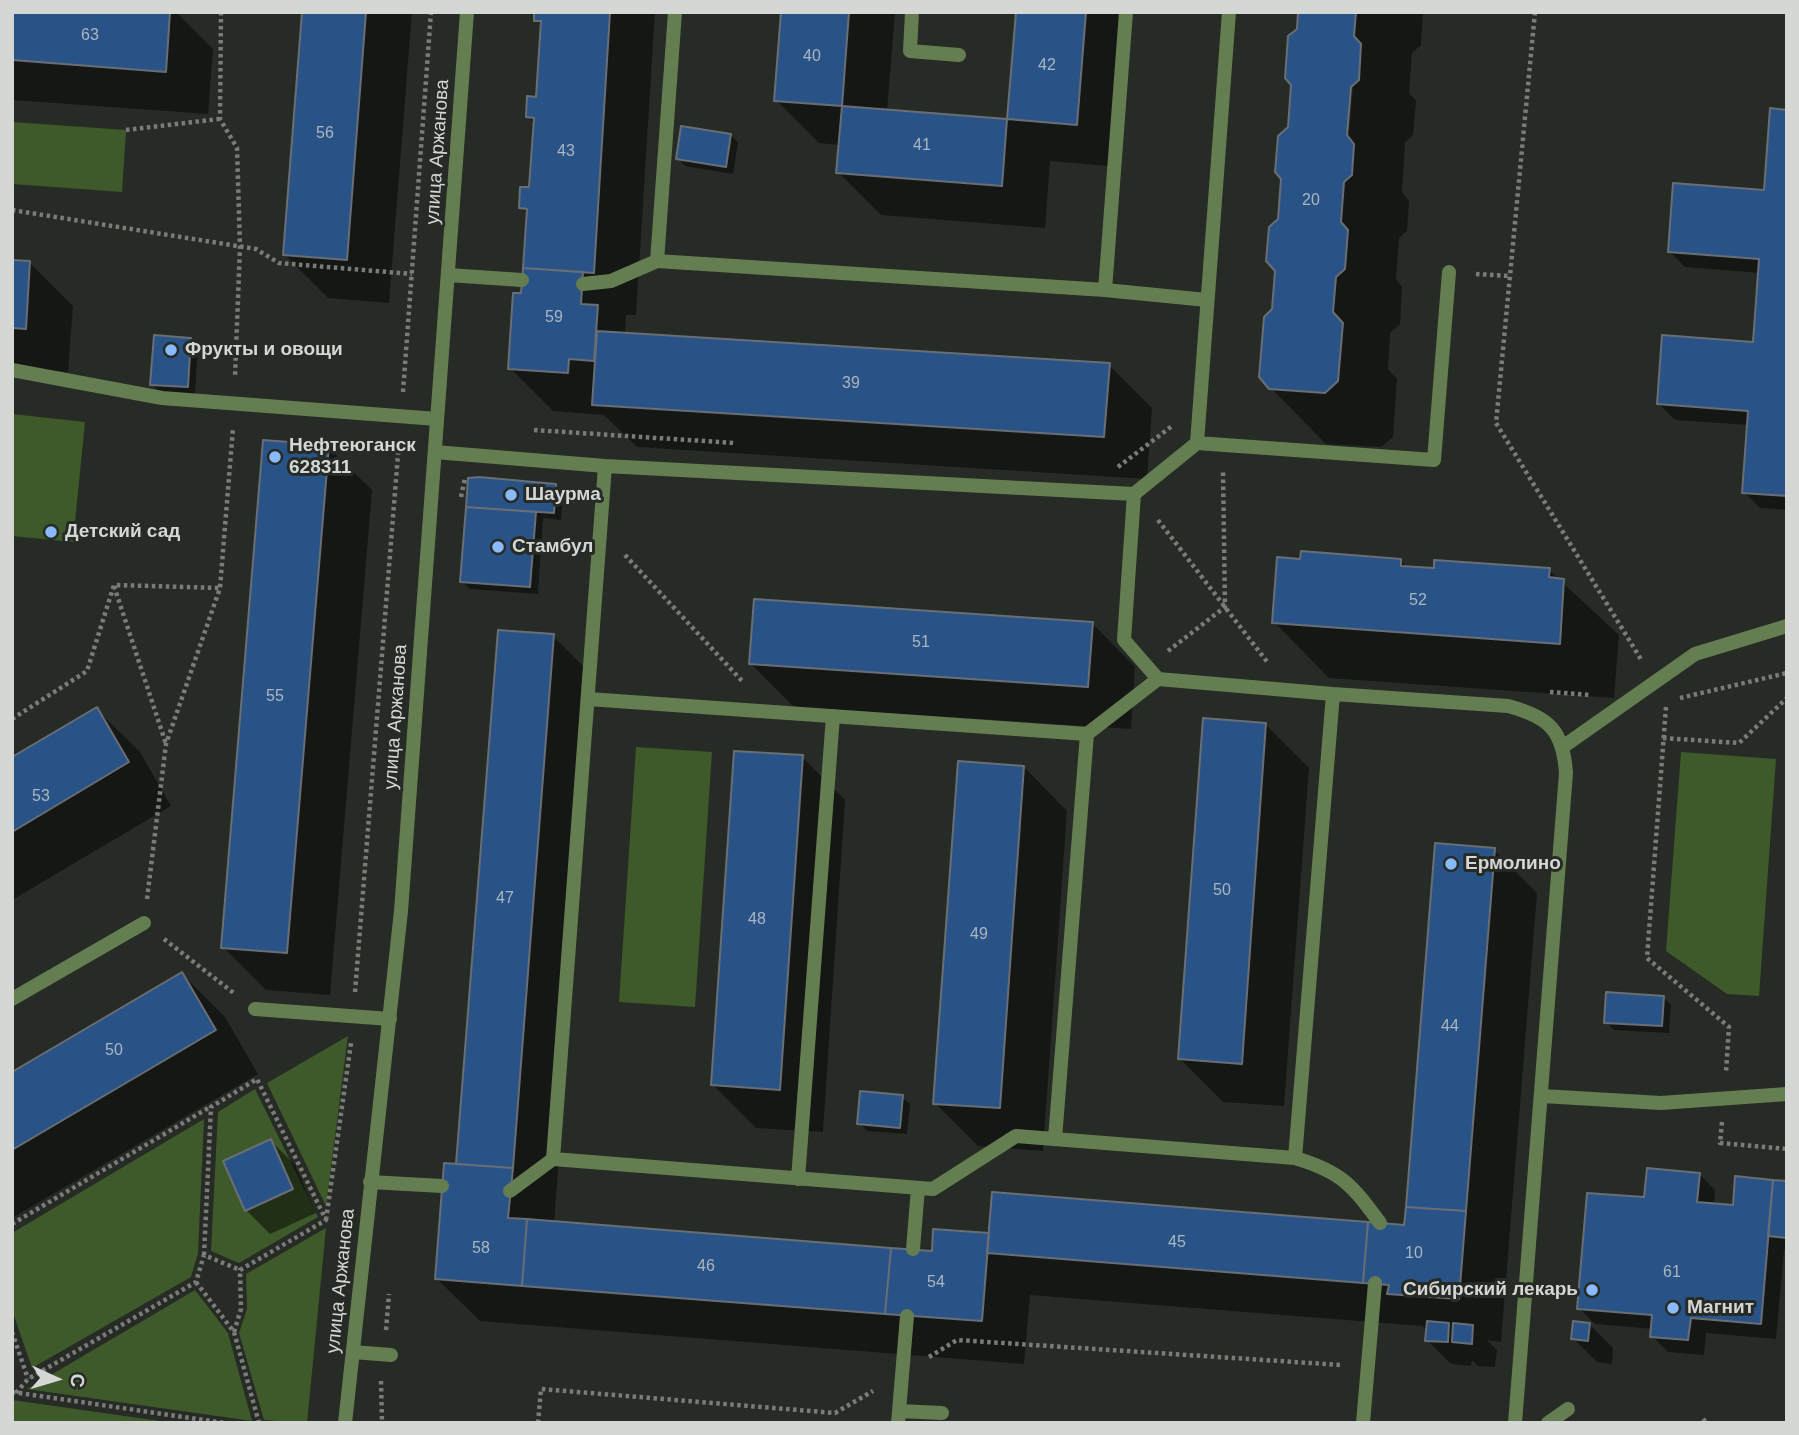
<!DOCTYPE html>
<html>
<head>
<meta charset="utf-8">
<style>
  body { margin:0 }
  #map { position:relative; width:1799px; height:1435px; overflow:hidden; background:#272b25; font-family:Arial,sans-serif }
  canvas { display:block }
  .frame { position:absolute; inset:0; border:14px solid #d4d7d3; pointer-events:none }
  .north { position:absolute; left:21px; top:1344px; width:70px; height:70px; -webkit-text-stroke:5px #272b25; paint-order:stroke; rotate:94deg; font-size:19px; font-weight:700; line-height:28px; text-align:center; color:#d4d7d3 }
  .north::after { content:''; display:block; margin:auto; width:24px; height:32px; background:#d4d7d3; clip-path:polygon(50% 0,100% 100%,50% 72%,0 100%) }
</style>
</head>
<body>
<div id="map">
<canvas width="1799" height="1435"></canvas>
<div class="frame"></div>
<div class="north">С</div>
</div>
<script>
const ctx = document.querySelector('canvas').getContext('2d');
ctx.lineJoin = 'round';
function fill(path, color) { ctx.fillStyle = color; ctx.fill(path, 'evenodd'); }
function strokePath(path, color, width, dash) { ctx.strokeStyle = color; ctx.lineWidth = width; ctx.lineCap = dash ? 'butt' : 'round'; ctx.setLineDash(dash || []); ctx.stroke(path); }
function drawText(font, color, halo, rows, align = 'center') {
  ctx.font = font + ' Arial,sans-serif'; ctx.lineWidth = 6; ctx.setLineDash([]); ctx.textBaseline = 'middle'; ctx.strokeStyle = halo; ctx.fillStyle = color; for (const [text, x, y, turn = 0] of rows) {
    ctx.save(); ctx.translate(x, y); ctx.rotate((+turn || 0) * Math.PI / 180); ctx.textAlign = isNaN(turn) ? turn : align; if (halo) ctx.strokeText(text, 0, 0); ctx.fillText(text, 0, 0); ctx.restore();
  }
}
fill(new Path2D(`
  M12,122L126,130L122,192L12,184Z
  M12,414L85,422L73,542L12,536Z
  M636,747L712,752L695,1007L619,1002Z
  M1681,752L1776,759L1759,996L1727,994L1666,951Z
  M348,1036L326,1206L267,1083Z
  M255,1089L318,1217L239,1263L211,1251L218,1112Z
  M204,1119L198,1253L191,1277L32,1368L12,1310V1233Z
  M326,1228L307,1423L264,1420L239,1333L247,1309L246,1274Z
  M195,1290L228,1333L252,1421L27,1389Z
  M12,1400L174,1423H12Z`), '#3e592a');
fill(new Path2D(`
  M12,12H176L213,49L208,114L12,100Z
  M304,12H412L389,303L328,298L285,255Z
  M536,12H655L636,315H626L625,334L1109,365L1152,408L1147,479L637,447L604,415L553,411L510,368L523,295L528,215L521,207L531,189L535,124L528,117L538,99L542,26L536,20Z
  M783,12H895L887,111L1009,121L1018,12H1132L1120,167L1050,161L1045,228L881,215L838,172L840,145L819,143L776,100Z
  M1299,12H1423L1421,45L1412,53L1409,93L1416,101L1413,135L1405,142L1402,192L1409,201L1407,231L1399,238L1396,279L1402,287L1400,324L1390,333L1388,369L1397,379L1393,437L1381,447L1326,444L1271,388L1280,220ZM1349,85H1353L1348,144H1345Z
  M1787,112V510L1760,508L1744,492L1749,425L1675,420L1659,404L1754,344L1760,273L1685,267L1669,251L1766,192Z
  M731,135L738,143L733,174L685,166L678,158Z
  M12,262L30,263L73,306L68,372L12,368Z
  M190,340L198,347L195,394L160,392L152,384Z
  M328,447L372,490L330,995L266,990L223,947Z
  M469,479L555,485L563,493L561,520L543,518L538,594L470,589L462,582Z
  M1401,561L1408,568L1549,570L1619,635L1614,698L1329,678L1274,622Z
  M1092,623L1135,667L1131,729L794,707L751,664Z
  M553,636L596,679L554,1223L933,1253L990,1235L1406,1227L1494,850L1537,893L1501,1342L1487,1340L1497,1350L1495,1367L1478,1366L1472,1360L1471,1366L1451,1364L1427,1340V1331L1422,1326L1030,1295L1024,1364L480,1321L436,1278Z
  M96,709L140,752L171,806L12,900V759Z
  M1266,725L1309,768L1284,1106L1223,1102L1180,1059Z
  M802,757L845,800L823,1132L756,1128L713,1085Z
  M1024,767L1067,811L1043,1151L978,1146L935,1103Z
  M182,974L225,1017L258,1074L12,1218V1074Z
  M1663,997L1671,1005L1669,1033L1614,1030L1606,1022Z
  M902,1097L910,1104L907,1134L867,1131L859,1123Z
  M271,1141L295,1165L316,1213L270,1234L246,1210Z
  M1699,1174L1715,1190L1714,1205L1734,1207L1787,1183V1253L1784,1250L1776,1339L1706,1333L1704,1355L1668,1352L1652,1336L1653,1329L1595,1324L1579,1308L1645,1199Z
  M1589,1324L1613,1348L1612,1364L1597,1362L1573,1338Z`), '#0007');
const building = new Path2D(`
  M12,12H170L166,72L12,60Z
  M302,12H366L347,260L283,255Z
  M534,12H610L594,273L523,268L527,209L519,208L520,187H529L534,118L526,117L527,96L536,97L541,21H534Z
  M781,12H849L842,106L774,101Z
  M1016,12H1086L1077,125L1007,119Z
  M1298,12H1356L1354,36L1361,44L1359,80L1351,87L1347,135L1354,144L1352,175L1344,182L1341,222L1348,230L1345,269L1336,277L1333,312L1343,323L1338,381L1325,393L1269,389L1259,377L1264,317L1272,309L1275,271L1266,261L1269,227L1278,219L1281,179L1275,172L1278,136L1288,127L1291,85L1285,78L1288,36L1297,29Z
  M842,106L1007,119L1002,186L836,173Z
  M1770,108L1787,110V496L1742,493L1748,411L1657,404L1662,335L1753,342L1759,259L1668,252L1673,183L1764,190Z
  M681,126L731,134L726,167L676,159Z
  M12,260L30,261L26,329L12,328Z
  M523,268L583,272L581,304L598,305L594,361L569,359L568,373L508,369L513,293H521Z
  M597,331L1110,363L1104,437L592,405Z
  M154,335L191,338L188,387L150,385Z
  M263,440L329,445L287,953L221,948Z
  M479,477L556,484L554,513L466,507L468,478Z
  M466,507L536,512L530,587L460,582Z
  M1301,551L1401,559V566L1434,568V560L1550,568L1549,577L1564,579L1560,644L1272,623L1277,557L1300,559Z
  M754,599L1093,622L1088,687L749,664Z
  M498,630L554,634L513,1168L456,1164Z
  M97,707L129,762L12,832V757Z
  M1203,718L1266,723L1242,1064L1178,1059Z
  M734,751L803,755L780,1090L711,1085Z
  M958,761L1024,766L1000,1108L933,1104Z
  M1435,843L1495,848L1466,1211L1406,1207Z
  M182,972L216,1030L12,1150V1072Z
  M1606,992L1664,996L1662,1026L1604,1023Z
  M860,1091L903,1095L900,1128L857,1124Z
  M271,1139L293,1189L245,1211L223,1161Z
  M444,1163L513,1168L508,1218L527,1219L522,1286L435,1279Z
  M1647,1168L1700,1173L1697,1202L1733,1205L1735,1176L1773,1180L1761,1324L1691,1318L1688,1340L1650,1337L1652,1315L1577,1309L1587,1193L1644,1197Z
  M1773,1180L1787,1181V1238L1768,1236Z
  M992,1192L1368,1222L1363,1283L987,1253Z
  M1406,1207L1466,1211L1459,1299L1387,1294L1389,1285L1363,1283L1368,1222L1404,1225Z
  M527,1219L891,1248L885,1314L522,1286Z
  M933,1229L989,1233L982,1321L885,1314L891,1248L932,1251Z
  M1427,1321L1449,1323L1448,1342L1425,1341Z
  M1573,1321L1590,1323L1588,1341L1571,1339Z
  M1453,1323L1473,1325L1472,1344L1452,1342Z`);
fill(building, '#295387');
strokePath(building, '#696e75', 2);
strokePath(new Path2D(`
  M221,12L220,119L237,148L240,246L235,377
  M1535,12L1496,423L1642,661
  M126,130L219,119
  M12,210L256,249L279,263L412,274
  M1476,274L1510,276
  M403,392L431,12
  M534,430L735,443
  M1118,467L1172,426
  M563,489L577,503
  M461,497L465,478
  M1158,520L1268,663
  M625,555L743,682
  M114,586L166,744
  M1168,651L1225,607L1223,470
  M1550,692L1590,695
  M1680,698L1787,673
  M1666,707L1647,958L1729,1027L1726,1072
  M12,719L87,671L114,585L220,588
  M1663,738L1739,743L1787,698
  M147,899L166,744L220,588L233,428
  M164,939L235,994
  M355,992L399,442
  M1722,1122L1720,1143L1787,1149
  M326,1220L351,1043
  M12,1224L210,1107
  M204,1255L211,1107L257,1079L326,1220L240,1270L241,1309L234,1332
  M196,1282L234,1332L259,1423
  M386,1330L389,1294
  M12,1332L28,1379
  M929,1357L957,1340L1341,1365
  M381,1381L382,1423
  M12,1392L225,1423
  M16,1393L28,1379L196,1282L204,1255L240,1270
  M1703,1419L1707,1423
  M538,1423L541,1389L835,1413L873,1391`), '#797c77', 4.5, [3.5, 3.5]);
strokePath(new Path2D(`
  M675,12L657,261L1105,290L1207,300
  M912,12L910,51L959,55
  M1229,12L1197,443L1434,460L1449,272
  M448,275L522,280
  M583,284L611,281L657,261
  M1105,290L1126,12
  M12,370L162,398L437,419
  M435,452L605,466L553,1159L933,1189L1016,1136L1295,1158L1333,694L1158,679L1087,734L1055,1139
  M605,466L1134,494L1124,640L1158,679
  M1134,494L1197,443
  M1333,694L1508,706C1549,717 1563,730 1566,773L1515,1423
  M588,699L1087,734
  M1564,746L1695,654L1787,626
  M12,999L144,923
  M255,1009L390,1019
  M1542,1096L1661,1103L1787,1094
  M1295,1158C1342,1172 1352,1185 1380,1223
  M798,1179L833,716
  M370,1182L442,1186
  M510,1191L553,1159
  M913,1249L918,1188
  M353,1352L391,1355
  M899,1411L942,1413
  M898,1423L907,1316
  M1363,1423L1375,1283
  M1548,1423L1568,1409`), '#647e52', 14);
strokePath(new Path2D(`
  M345,1423L401,911L467,12`), '#647e52', 14);
for (const [x, y, r, color] of [
  [171,350,7,"#88bafc"],
  [275,457,7,"#88bafc"],
  [511,495,7,"#88bafc"],
  [51,532,7,"#88bafc"],
  [498,547,7,"#88bafc"],
  [1451,864,7,"#88bafc"],
  [1592,1290,7,"#88bafc"],
  [1673,1308,7,"#88bafc"]
]) { const dot = new Path2D(); dot.arc(x, y, r, 0, 2 * Math.PI); ctx.fillStyle = color; ctx.fill(dot); strokePath(dot, '#272b25', 2.5); }
drawText('16px', '#a9b6c0', null, [
  ["63",90,36],
  ["40",812,57],
  ["42",1047,66],
  ["56",325,134],
  ["41",922,146],
  ["43",566,152],
  ["20",1311,201],
  ["59",554,318],
  ["39",851,384],
  ["52",1418,601],
  ["51",921,643],
  ["55",275,697],
  ["53",41,797],
  ["50",1222,891],
  ["47",505,899],
  ["48",757,920],
  ["49",979,935],
  ["44",1450,1027],
  ["50",114,1051],
  ["45",1177,1243],
  ["58",481,1249],
  ["10",1414,1254],
  ["46",706,1267],
  ["61",1672,1273],
  ["54",936,1283]
]);
drawText('19px', '#d4d7d3', '#272b25', [
  ["улица Аржанова",438,152,-86],
  ["улица Аржанова",396,717,-86],
  ["улица Аржанова",341,1281,-84]
]);
drawText('bold 19px', '#d4d7d3', '#272b25', [
  ["Фрукты и овощи",185,350],
  ["Нефтеюганск",289,446],
  ["628311",289,468],
  ["Шаурма",525,495],
  ["Детский сад",65,532],
  ["Стамбул",512,547],
  ["Ермолино",1465,864],
  ["Сибирский лекарь",1578,1290,"right"],
  ["Магнит",1687,1308]
], 'left');
</script>
</body>
</html>
